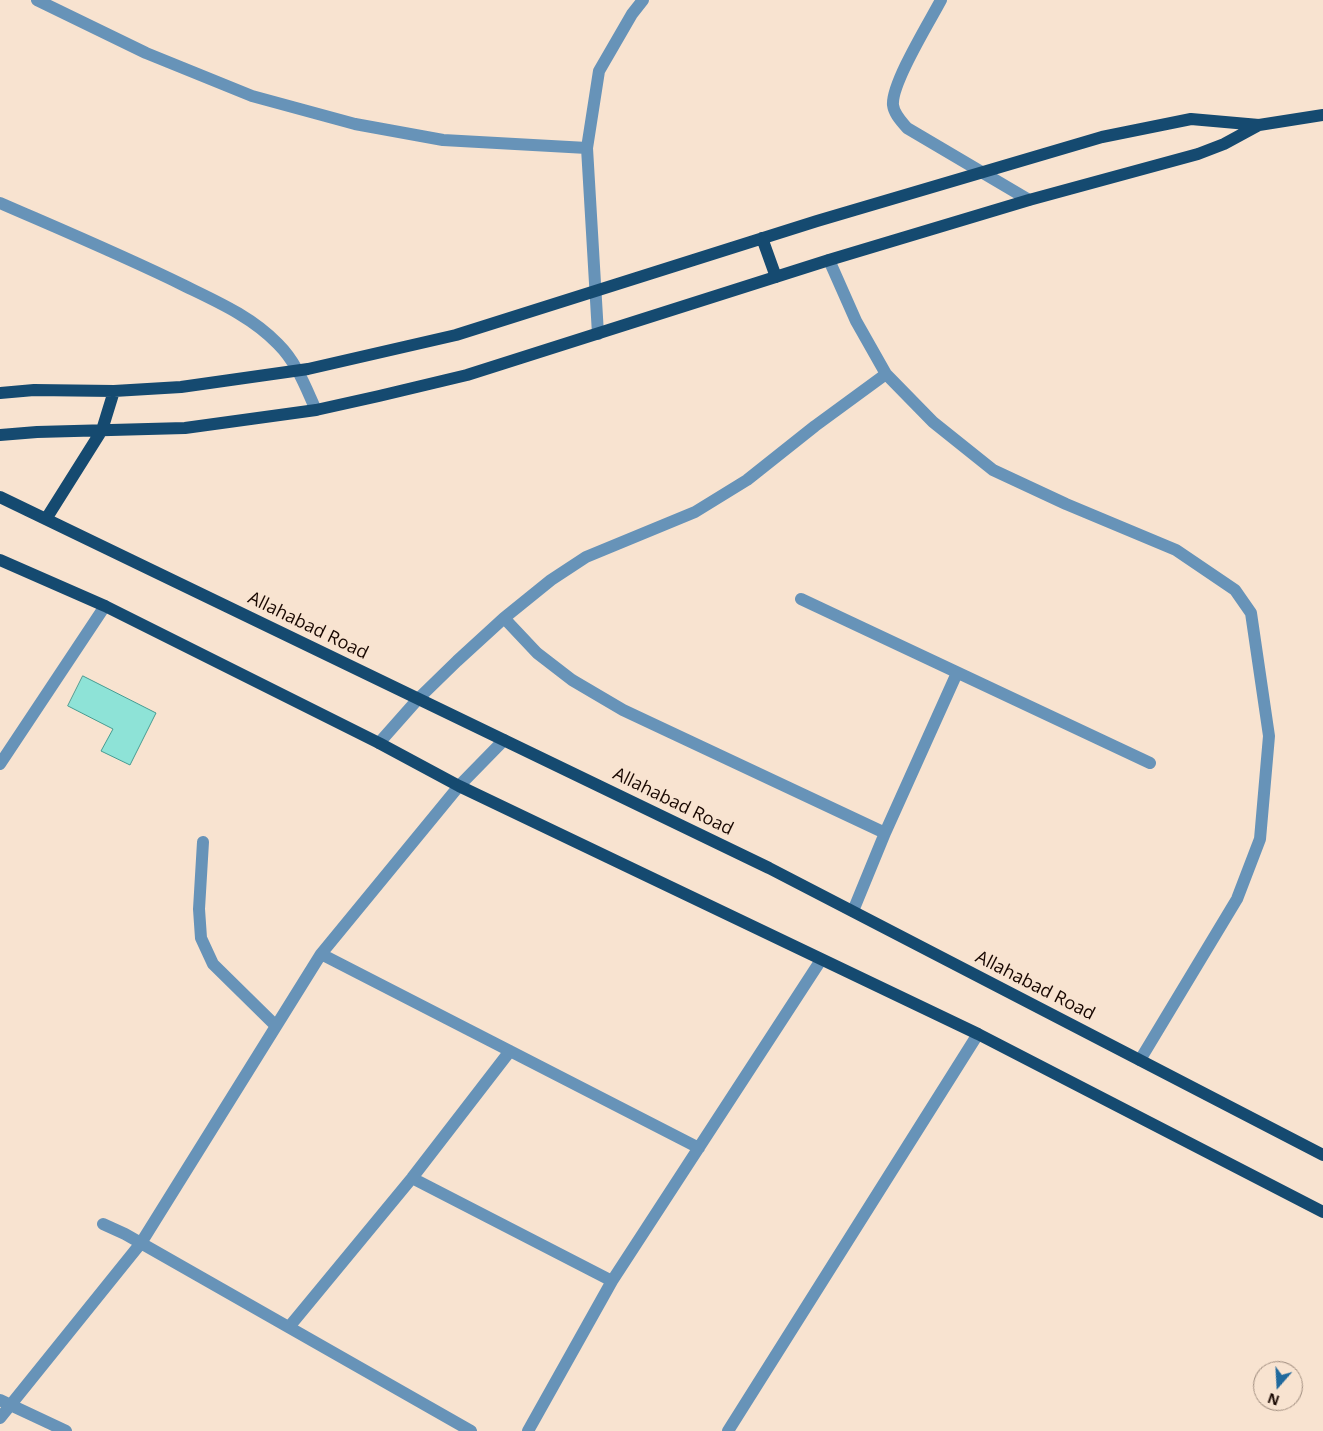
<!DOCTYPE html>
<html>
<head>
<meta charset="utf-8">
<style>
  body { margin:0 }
  #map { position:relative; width:1323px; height:1431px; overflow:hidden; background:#f8e3d0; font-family:"Open Sans",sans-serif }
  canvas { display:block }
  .north { position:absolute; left:1253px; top:1361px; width:50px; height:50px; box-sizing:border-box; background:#f8e3d0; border:1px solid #9e8b7d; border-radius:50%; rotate:199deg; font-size:14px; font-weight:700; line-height:20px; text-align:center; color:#180700 }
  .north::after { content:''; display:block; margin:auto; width:18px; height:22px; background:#20699d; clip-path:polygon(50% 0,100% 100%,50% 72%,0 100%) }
</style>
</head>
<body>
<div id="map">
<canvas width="1323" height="1431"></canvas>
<div class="north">N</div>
</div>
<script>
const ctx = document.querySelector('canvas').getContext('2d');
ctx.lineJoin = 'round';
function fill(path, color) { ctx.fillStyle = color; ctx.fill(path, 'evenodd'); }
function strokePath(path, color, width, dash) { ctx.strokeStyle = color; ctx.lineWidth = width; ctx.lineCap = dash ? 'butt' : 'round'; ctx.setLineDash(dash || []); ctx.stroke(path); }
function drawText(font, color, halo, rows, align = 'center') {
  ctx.font = font + ' "Open Sans",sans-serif'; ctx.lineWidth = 4; ctx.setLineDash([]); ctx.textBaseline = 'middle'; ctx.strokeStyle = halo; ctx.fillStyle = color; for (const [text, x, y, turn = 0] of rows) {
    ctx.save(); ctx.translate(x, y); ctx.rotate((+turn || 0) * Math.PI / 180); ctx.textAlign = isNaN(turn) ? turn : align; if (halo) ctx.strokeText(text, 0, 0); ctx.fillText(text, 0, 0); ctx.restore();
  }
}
const building = new Path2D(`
  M83,676L156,713L130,765L101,751L113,729L68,706Z`);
fill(building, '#8ee3d7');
strokePath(building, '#469b91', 1);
strokePath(new Path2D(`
  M37,0L146,53L252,96L355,124L443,140L587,148
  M941,0C930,21 891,84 893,105C894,114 902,122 907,128L1029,200
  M0,203C62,230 124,256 185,286C218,302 252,317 278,344C297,363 305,386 316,410
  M829,260L856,321L886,374L933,422L993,470L1066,504L1176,550L1235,590L1251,613L1269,736L1260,839L1237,899L1140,1060
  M598,334L587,148L599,71L632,14L643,0
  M801,599L1150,763
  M504,618L537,653L572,680L623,710L885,833
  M379,743L418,699L457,661L504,618L551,580L586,557L695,512L747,480L815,426L886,374
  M0,764L105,606
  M203,842L199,909L201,938L213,964L276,1026
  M853,911L885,833L957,673
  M321,954L699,1148
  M412,1178L612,1281
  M103,1224L125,1234L471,1431
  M289,1327L412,1178L510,1051
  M0,1400L66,1431
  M0,1418L141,1243L321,954L459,786L504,740
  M528,1431L612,1281L821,960
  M728,1431L978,1034`), '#6793b8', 12);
strokePath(new Path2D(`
  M762,238L776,277
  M0,393L34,390L114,391L181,387L308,369L456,335L817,221L1102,137L1191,119L1259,125L1323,115
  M0,435L37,432L185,428L316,410L379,396L467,375L829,260L1029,200L1198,154L1224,144L1259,125
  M0,497L769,868L1323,1155
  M46,519L102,430L114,391
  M0,560L105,606L379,743L459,786L978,1034L1323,1212`), '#154a70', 12);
drawText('18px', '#180700', '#f8e3d0', [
  ["Allahabad Road",308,626,26],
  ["Allahabad Road",673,802,26],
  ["Allahabad Road",1035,986,27]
]);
</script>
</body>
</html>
